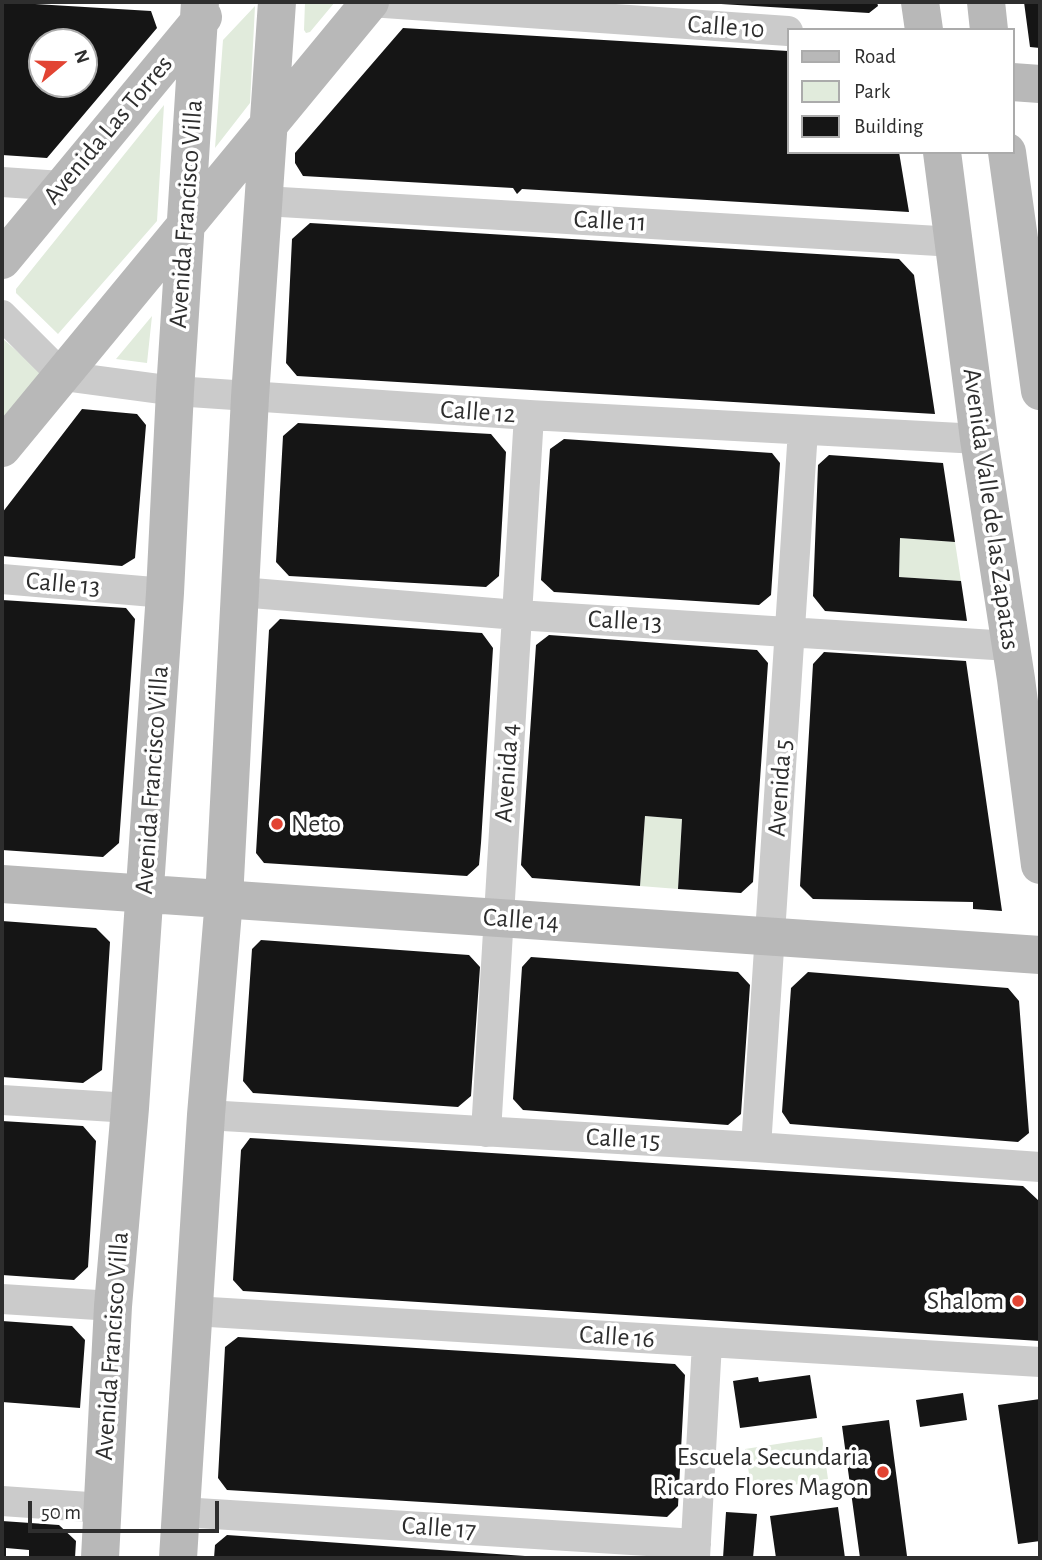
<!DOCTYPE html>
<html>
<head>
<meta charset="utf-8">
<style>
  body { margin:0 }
  #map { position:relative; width:1042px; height:1560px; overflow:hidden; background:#fff; font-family:"Alegreya Sans",sans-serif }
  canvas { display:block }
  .frame { position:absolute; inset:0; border:4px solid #2e2e2e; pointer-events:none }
  .legend { position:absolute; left:787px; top:28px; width:228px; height:126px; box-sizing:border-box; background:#fff; border:2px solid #ababab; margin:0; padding:9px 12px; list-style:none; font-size:21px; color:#2e2e2e }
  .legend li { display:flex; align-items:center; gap:14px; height:35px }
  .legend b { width:35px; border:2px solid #ababab }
  .north { position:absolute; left:28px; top:28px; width:70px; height:70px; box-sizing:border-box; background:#fff; border:2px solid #ababab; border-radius:50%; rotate:71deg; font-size:19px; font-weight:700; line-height:28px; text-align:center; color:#2e2e2e }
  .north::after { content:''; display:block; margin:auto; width:24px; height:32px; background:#e24433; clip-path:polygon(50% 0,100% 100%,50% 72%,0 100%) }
  .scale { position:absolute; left:28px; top:1501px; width:191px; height:32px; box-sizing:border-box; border:4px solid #2e2e2e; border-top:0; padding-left:9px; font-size:21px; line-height:24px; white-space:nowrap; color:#2e2e2e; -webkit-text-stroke:5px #fff; paint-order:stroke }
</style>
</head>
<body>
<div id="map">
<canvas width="1042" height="1560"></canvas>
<div class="frame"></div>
<ul class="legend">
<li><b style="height:9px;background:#b8b8b8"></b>Road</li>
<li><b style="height:19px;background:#e1ebdc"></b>Park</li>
<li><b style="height:19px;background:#151515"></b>Building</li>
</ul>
<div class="north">N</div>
<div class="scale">50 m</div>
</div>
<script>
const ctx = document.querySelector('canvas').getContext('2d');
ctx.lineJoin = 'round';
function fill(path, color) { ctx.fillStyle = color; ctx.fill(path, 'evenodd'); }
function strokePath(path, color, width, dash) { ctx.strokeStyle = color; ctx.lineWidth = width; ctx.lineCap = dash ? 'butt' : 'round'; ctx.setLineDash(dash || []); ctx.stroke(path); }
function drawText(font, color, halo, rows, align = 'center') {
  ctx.font = font + ' "Alegreya Sans",sans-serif'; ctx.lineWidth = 7; ctx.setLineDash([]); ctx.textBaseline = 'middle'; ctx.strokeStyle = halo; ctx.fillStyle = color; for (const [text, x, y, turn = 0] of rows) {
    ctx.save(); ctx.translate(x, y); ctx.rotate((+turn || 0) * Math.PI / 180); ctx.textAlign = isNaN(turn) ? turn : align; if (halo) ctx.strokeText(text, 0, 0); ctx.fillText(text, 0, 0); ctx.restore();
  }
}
fill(new Path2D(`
  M305,2H335L310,32L306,33L304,30Z
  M255,6L250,103L215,148L223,40Z
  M164,105L157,221L58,334L16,293V289Z
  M152,316L147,363L116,359Z
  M2,338L42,373L2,419Z
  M900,538L955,542L961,581L899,577Z
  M645,816L682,819L678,889L640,886Z
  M822,1437L828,1479L752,1492L745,1449Z`), '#e1ebdc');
fill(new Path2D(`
  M2,2L151,11L157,28L47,158L2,155ZM42,42H84V84H42Z
  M721,2H877L878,6L869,13L721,4Z
  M1024,2H1040V48L1030,47Z
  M403,28L788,51V152H899L909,212L522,189L517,194L513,188L303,176L295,163V153Z
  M310,223L899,259L914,275L935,414L297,376L286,363L292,239Z
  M82,409L137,414L146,425L135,558L122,566L2,556V513Z
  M298,423L491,434L506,452L499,576L486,587L289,576L276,562L283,436Z
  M564,439L772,453L780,463L771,595L759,605L554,592L541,580L550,449Z
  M829,455L943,463L955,542L900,538L899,577L961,581L967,621L825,611L813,596L818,465Z
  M2,600L126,608L135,619L119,843L103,857L2,850Z
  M280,619L482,633L493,648L481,843L479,865L467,876L264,863L256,853L269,630Z
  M549,635L757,650L768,663L753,882L741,893L678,889L682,819L645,816L640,886L532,878L521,865L536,645Z
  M824,652L966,661L1002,911L973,909V902L813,899L800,886L813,664Z
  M2,921L96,928L110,942L102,1070L83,1083L2,1077Z
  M261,940L469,955L480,967L471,1096L458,1107L253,1093L243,1081L252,949Z
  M531,957L738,972L750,985L741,1114L728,1125L523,1110L513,1099L522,967Z
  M808,972L1008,988L1019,1001L1029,1133L1018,1142L790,1124L782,1112L791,988Z
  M2,1121L83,1126L96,1141L88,1267L74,1280L2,1275Z
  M250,1138L1023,1186L1039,1201L1040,1211V1341L243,1291L233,1280L241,1150Z
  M2,1321L72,1326L85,1340L80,1408L2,1402Z
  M238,1337L675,1364L685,1375L678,1506L667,1517L227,1490L218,1478L225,1347Z
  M810,1375L817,1418L740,1428L733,1381L758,1377L759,1382Z
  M963,1393L967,1420L920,1427L916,1400Z
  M1040,1399V1541L1018,1544L998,1405Z
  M889,1420L907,1556L860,1558L842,1426Z
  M838,1507L845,1558H776L770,1516Z
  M726,1512L757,1514L753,1558H723Z
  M2,1521L59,1525L76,1541L75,1558H29V1550L6,1548V1558H2Z
  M227,1535L525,1556V1558H214L215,1545Z`), '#151515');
strokePath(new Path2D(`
  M370,2L788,31
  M2,182L62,186
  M264,201L955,242
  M2,315L63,376L175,391L529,415L979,439
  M2,579L165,593
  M240,592L517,615L1010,646
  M2,1100L130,1108
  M206,1115L756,1147L1040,1167
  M486,1132L529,415
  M756,1147L803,430
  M2,1299L113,1306
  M193,1311L1040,1362
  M2,1501L103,1508
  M181,1512L696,1544
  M695,1558L707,1343`), '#cbcbcb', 30);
strokePath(new Path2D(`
  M920,2L924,30
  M986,2L989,30
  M1012,82L1040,84
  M942,152L979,439L1016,679L1040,865
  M1007,152L1040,391
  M2,260L203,17
  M2,448L370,2
  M2,884L1040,955
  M100,1558L113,1306L130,1108L165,593L175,391L200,2
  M178,1558L206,1115L224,899L250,397L277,2`), '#b8b8b8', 38);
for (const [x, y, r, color] of [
  [277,824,7,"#e24433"],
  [1018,1301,7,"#e24433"],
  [883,1472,7,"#e24433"]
]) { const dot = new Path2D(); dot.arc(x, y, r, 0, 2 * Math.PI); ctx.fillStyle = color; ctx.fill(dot); strokePath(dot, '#fff', 2.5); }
drawText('26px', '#2e2e2e', '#fff', [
  ["Calle 10",726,27,4],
  ["Avenida Las Torres",108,130,-50],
  ["Avenida Francisco Villa",186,214,-86],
  ["Calle 11",610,221,3],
  ["Calle 12",478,412,4],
  ["Avenida Valle de las Zapatas",991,509,82],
  ["Calle 13",63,584,5],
  ["Calle 13",625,621,3],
  ["Avenida 4",507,773,-86],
  ["Avenida Francisco Villa",152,780,-86],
  ["Avenida 5",780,788,-86],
  ["Calle 14",521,920,4],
  ["Calle 15",623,1139,3],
  ["Calle 16",617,1337,4],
  ["Avenida Francisco Villa",112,1346,-86],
  ["Calle 17",439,1528,4]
]);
drawText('26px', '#2e2e2e', '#fff', [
  ["Neto",291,824,"left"],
  ["Shalom",1004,1301],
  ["Escuela Secundaria",869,1457],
  ["Ricardo Flores Magon",869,1487]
], 'right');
</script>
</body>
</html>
